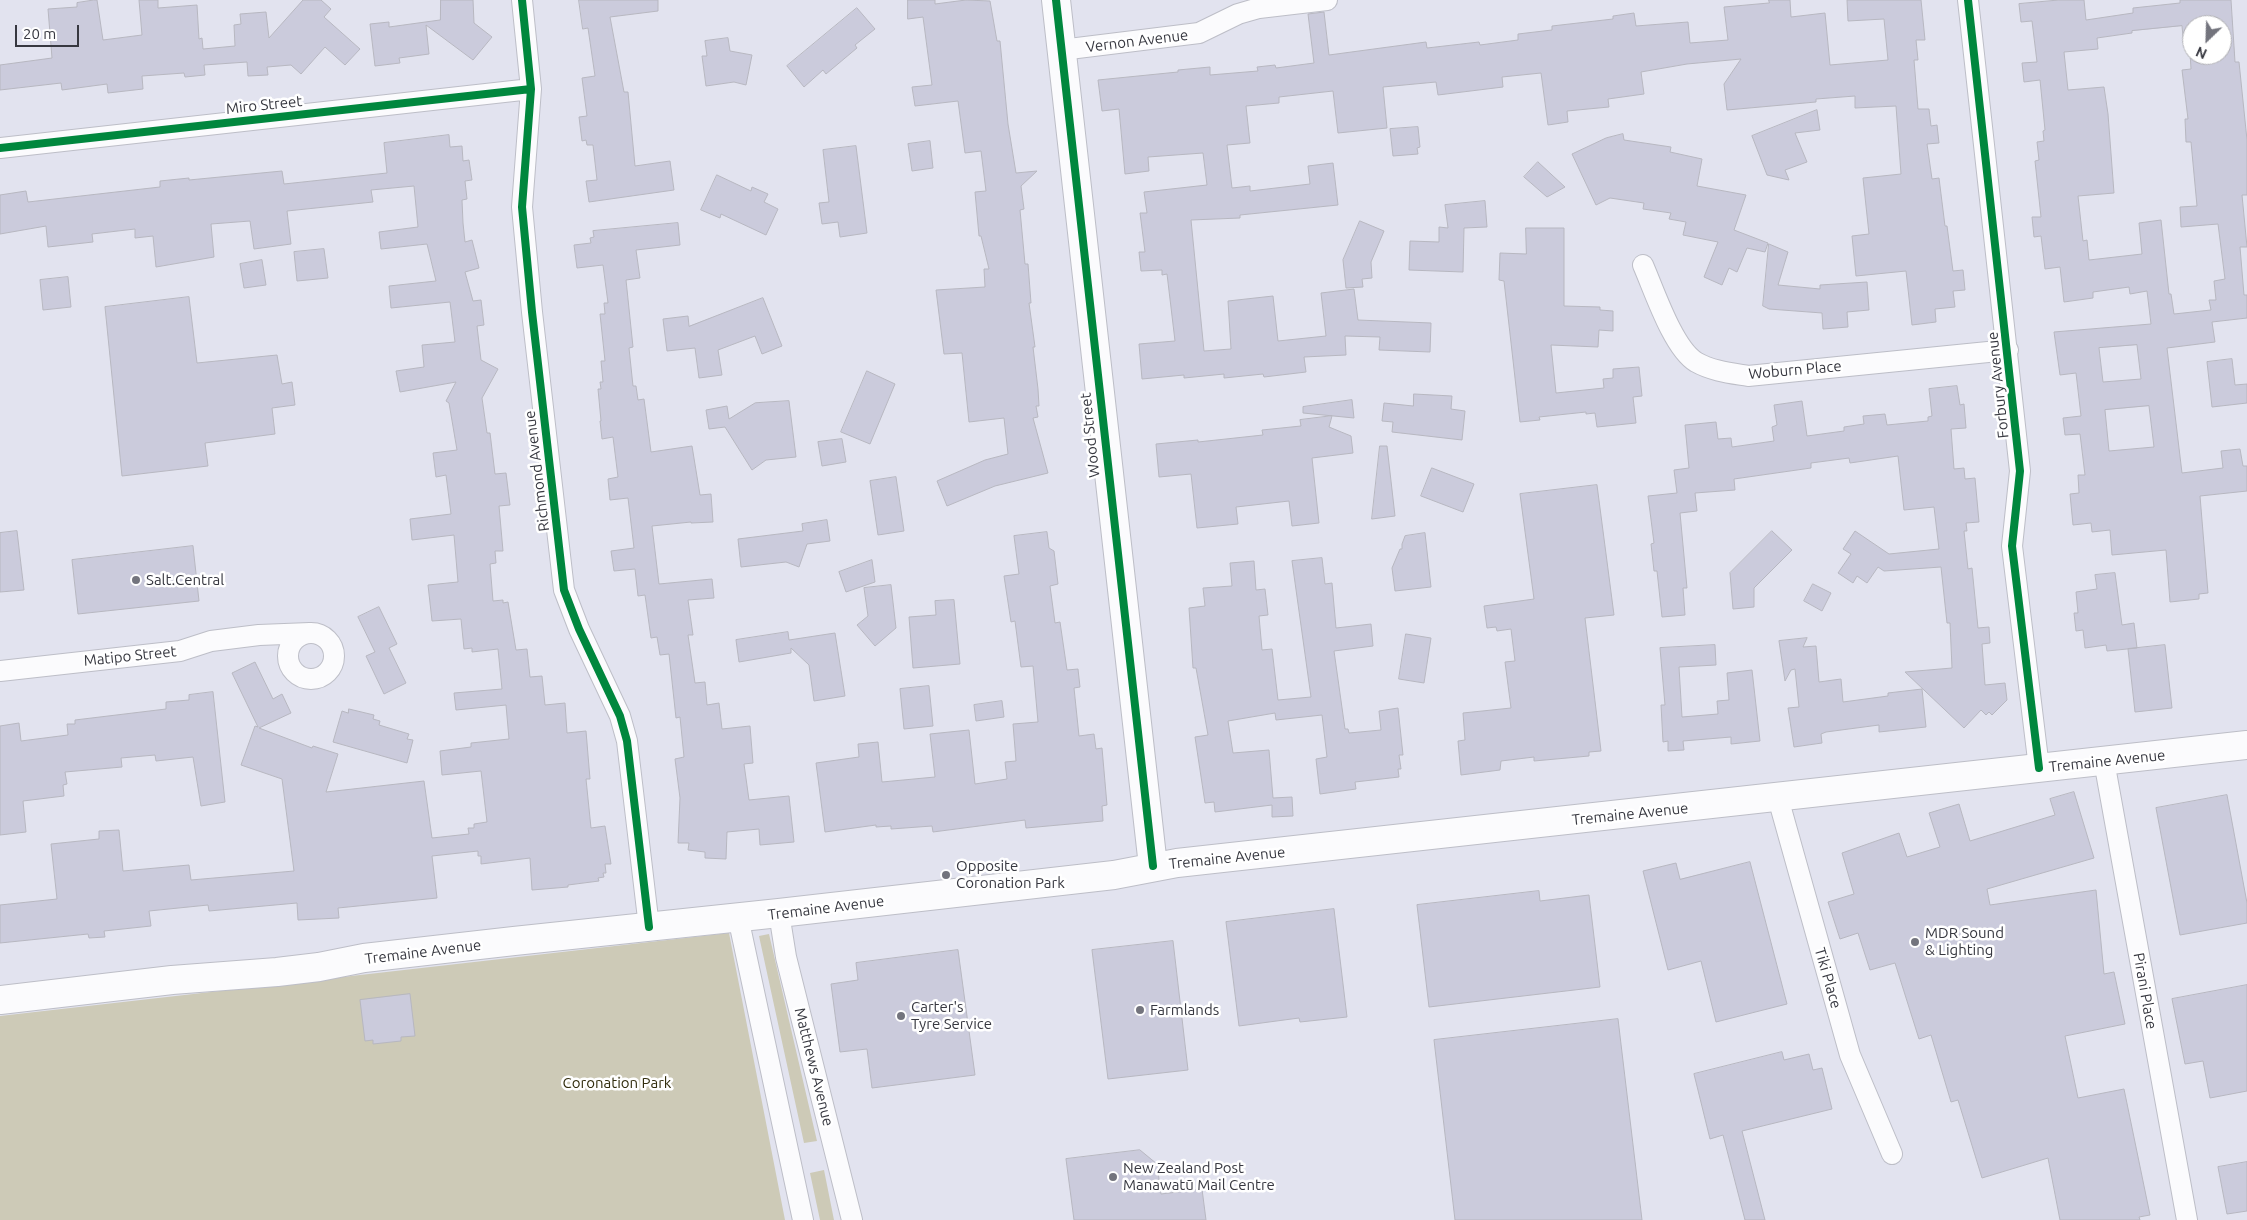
<!DOCTYPE html>
<html>
<head>
<meta charset="utf-8">
<style>
  body { margin:0 }
  #map { position:relative; width:2247px; height:1220px; overflow:hidden; background:#e2e3ef; font-family:Ubuntu,sans-serif }
  canvas { display:block }
  .north { position:absolute; left:2182px; top:15px; width:50px; height:50px; box-sizing:border-box; background:#fff; border:1px solid #afafb3; border-radius:50%; rotate:204deg; font-size:14px; font-weight:700; line-height:20px; text-align:center; color:#373840 }
  .north::after { content:''; display:block; margin:auto; width:18px; height:22px; background:#73747d; clip-path:polygon(50% 0,100% 100%,50% 72%,0 100%) }
  .scale { position:absolute; left:15px; top:25px; width:64px; height:22px; box-sizing:border-box; border:2px solid #373840; border-top:0; padding-left:6px; font-size:15px; line-height:18px; white-space:nowrap; color:#373840; -webkit-text-stroke:4px #fff; paint-order:stroke }
</style>
</head>
<body>
<div id="map">
<canvas width="2247" height="1220"></canvas>
<div class="north">N</div>
<div class="scale">20 m</div>
</div>
<script>
const ctx = document.querySelector('canvas').getContext('2d');
ctx.lineJoin = 'round';
function fill(path, color) { ctx.fillStyle = color; ctx.fill(path, 'evenodd'); }
function strokePath(path, color, width, dash) { ctx.strokeStyle = color; ctx.lineWidth = width; ctx.lineCap = dash ? 'butt' : 'round'; ctx.setLineDash(dash || []); ctx.stroke(path); }
function drawText(font, color, halo, rows, align = 'center') {
  ctx.font = font + ' Ubuntu,sans-serif'; ctx.lineWidth = 5; ctx.setLineDash([]); ctx.textBaseline = 'middle'; ctx.strokeStyle = halo; ctx.fillStyle = color; for (const [text, x, y, turn = 0] of rows) {
    ctx.save(); ctx.translate(x, y); ctx.rotate((+turn || 0) * Math.PI / 180); ctx.textAlign = isNaN(turn) ? turn : align; if (halo) ctx.strokeText(text, 0, 0); ctx.fillText(text, 0, 0); ctx.restore();
  }
}
fill(new Path2D(`
  M729,933L785,1220H0V1016Z
  M769,934L817,1141L804,1143L759,936Z
  M824,1170L834,1220H820L810,1173Z`), '#cdcab7');
const building = new Path2D(`
  M94,0H97L103,40L142,35L139,0H158V8L197,5L199,39L202,38L203,49L235,46L234,25L241,24L240,14L266,12L269,38L303,0H321L331,9L324,17L360,49L345,65L325,47L301,74L291,65L267,67L268,75L248,76L247,62L204,65L205,75L185,77L184,73L142,76L143,89L108,93L107,84L62,90L61,83L0,90V65L52,58L48,9L77,7V3Z
  M441,0H473L474,23L492,37L473,60L426,25L429,54L399,58L400,63L375,66L370,24L389,22V27L440,20Z
  M579,0H658V11L610,17L624,92H628L635,166L670,161L674,190L589,202L586,181L597,180L593,145H587L586,140L582,141L579,117L587,116L582,78L595,76L588,28L583,29Z
  M908,0H935V4L966,0L990,1L997,41H1000L1008,124L1016,173L1037,171L1021,186L1024,209L1020,210L1025,264H1028L1031,303H1029L1035,347H1033L1038,389L1039,406H1036L1038,417L1033,418L1048,473L995,486L947,506L937,481L985,460L1008,454L1004,418L969,422L962,353L944,354L936,290L985,287L984,269H989L981,236H979L975,192L986,191L981,151L965,153L958,101L915,106L912,87L932,85L923,17L908,19Z
  M1769,0H1790L1791,17L1825,13L1830,65L1888,60L1884,19L1848,21L1847,0H1921L1925,40H1916L1918,60H1914L1918,109H1929L1931,126L1937,125L1939,143L1927,144L1932,179L1939,178L1945,226H1947L1953,271L1963,270L1965,290L1953,291L1955,307L1935,309L1936,322L1912,325L1906,271L1856,276L1852,236L1869,234L1863,178L1901,174L1896,106L1855,108V96L1816,99V102L1727,110L1724,84L1741,59L1687,64L1641,72L1644,94L1608,99L1609,107L1567,111L1568,122L1548,125L1541,73L1502,77L1503,87L1438,95L1436,82L1383,87L1387,128L1338,133L1333,91L1279,97V103L1246,106L1250,143L1227,145L1232,188L1250,186V191L1310,184L1308,166L1333,163L1338,205L1240,215V218L1191,220L1204,351L1231,349L1228,301L1273,296L1278,341L1326,336L1321,293L1354,289L1358,320L1431,323L1430,352L1379,350L1380,337L1345,336L1346,355L1304,357L1306,372L1264,377L1263,374L1224,378V374L1184,378V375L1142,379L1139,344L1175,341L1167,274L1162,275V270L1141,271L1139,252H1145L1140,213H1147L1144,192L1207,185L1203,153L1148,157L1149,171L1125,174L1119,109L1102,111L1098,80L1178,72V70L1210,67V75L1258,71L1257,67L1275,65L1276,68L1314,63L1308,14L1324,12L1329,55L1426,42L1427,48L1479,42L1480,45L1518,40V34L1552,30V26L1613,19V16L1634,13L1636,26L1688,22L1690,43L1728,40L1724,7L1769,3Z
  M2059,0H2084L2086,20L2133,13V8L2180,3V0H2231L2235,62H2239L2247,140V195H2242L2247,247H2240L2244,295H2247V318L2212,322L2215,342L2167,348L2182,473L2223,468L2221,451L2240,449L2243,466H2247V491L2200,496L2208,593L2199,594V599L2170,602L2166,550L2112,555L2110,530L2092,532L2091,523L2073,525L2070,494L2079,493L2078,475H2085L2080,434L2065,435L2063,418L2081,416L2076,373L2060,375L2054,332L2151,324L2147,291L2130,294L2129,287L2093,292V298L2064,302L2060,267L2045,269L2041,236L2034,237L2032,217H2041L2035,161L2039,160L2037,142L2044,141L2043,131L2045,130L2040,80L2024,82L2022,63L2037,62L2032,21L2021,22L2019,4ZM2192,25H2222V55H2192ZM2182,26L2183,36H2189L2191,69L2182,70L2188,119H2185L2186,142H2191L2197,206L2180,207L2181,227L2218,224L2225,279L2214,281L2216,300H2209L2211,310L2174,314L2171,294H2169L2161,220L2139,223L2142,254L2089,260L2087,240L2083,241L2078,196L2114,193L2108,114L2104,87L2068,90L2064,52L2098,49L2097,38L2132,33V31ZM2137,345L2141,379L2103,382L2099,348ZM2149,406L2154,447L2109,451L2105,410Z
  M857,8L875,29L855,45L857,48L826,74L823,70L804,87L787,66Z
  M728,38L730,51L752,55L746,85L734,82L706,86L702,56H707L705,41Z
  M1817,110L1820,130L1795,133L1807,162L1785,170L1789,180L1767,175L1752,136Z
  M1418,127L1420,147L1417,148L1418,154L1393,156L1390,129Z
  M1623,134L1624,140L1671,147L1670,152L1702,159L1697,186L1746,195L1734,230L1768,243L1765,252L1747,248L1737,272L1729,268L1722,285L1704,277L1718,242L1683,235L1686,222L1669,219L1671,213L1643,209L1644,203L1610,198L1596,205L1572,154L1606,138Z
  M449,135L450,147L462,146L463,161L469,160L472,180L465,181L467,199L462,200L463,223L465,242L472,240L479,268L465,272L473,301L481,300L484,325L477,326L481,360L498,369L482,398L487,433H490L495,474L506,473L510,505L499,506L503,551H495L496,563L490,564L493,601L503,600V603L508,602L516,650L527,649L530,677L542,676L545,705L565,703L567,733L586,731L590,779H586L591,828L605,826L611,864H605L606,873H603L604,877L598,878L599,881L568,885V887L532,890L530,858L481,864V856H478V851L432,856L437,898L338,908L339,918L298,920L297,903L209,911L208,905L149,911L151,926L104,931L105,937L89,938L88,934L0,943V905L57,899L51,844L99,839V831L119,830L123,871L189,865L191,880L294,871L282,779L241,765L255,726L258,727L232,673L255,662L273,699L282,694L291,713L259,728L312,748L313,746L338,754L326,792L424,781L432,838L469,834L468,828H474V824L487,822L481,771L442,775L440,751L471,747V743L509,739L506,705L456,710L454,693L502,689L498,649L472,652V648L464,649L461,619L432,621L428,585L458,582L454,535L412,540L410,519L451,514L446,475L436,477L433,453L457,450L449,403L446,401L456,382L400,392L396,371L424,367L422,345L455,342L450,302L391,308L389,286L436,281L427,244L381,249L379,232L418,227L414,186L371,190L373,202L287,211L291,244L254,249L250,221L211,224L214,257L156,267L153,236L135,238V229L92,234L93,242L48,247L46,226L0,234V195L26,191L28,202L160,187V181L189,178V180L282,171L284,184L387,173L384,143Z
  M930,141L933,168L912,171L908,144Z
  M856,146L867,233L840,237L838,222L822,224L819,203L829,202L823,150Z
  M1538,162L1565,187L1547,197L1524,177Z
  M717,175L751,191L752,187L768,194L764,202L778,209L766,235L721,214L720,218L701,210Z
  M1485,201L1487,227L1464,228L1463,272L1409,270L1410,241L1439,242V227L1448,228L1445,205Z
  M1360,221L1384,231L1371,262L1372,278L1362,279L1363,287L1346,288L1343,260Z
  M678,223L680,245L636,250L640,278L626,280L633,347L629,348L633,386H636L638,400L644,399L651,452L692,446L700,495L711,494L713,522L691,523V522L652,526L659,584L712,579L714,598L688,600L693,635H688L695,683L705,682L707,705L719,703L722,729L750,726L753,763L744,764L749,800L789,796L794,842L760,845L759,829L727,832L726,859L705,858V852L688,850L689,843H678L680,798L675,759L684,757L680,717L676,718L669,654L660,655L657,637L651,638L645,595L638,596L635,569L614,571L611,551L634,548L628,498L610,500L608,479L618,477L613,437L602,439L600,421H601L598,389H601L600,382H603L601,361H605L600,314H605L604,303H608L603,265L577,268L574,245L591,243L590,238L594,237L593,231Z
  M1526,228H1564V306L1600,307V310L1613,311V331L1599,330L1598,347L1551,345L1556,393L1604,388L1603,379L1613,378V369L1639,367L1642,396L1633,397L1636,423L1597,427L1595,413L1586,414V412L1539,417L1540,420L1520,422L1504,281L1499,280L1500,253L1526,254Z
  M1769,244L1788,252L1778,285L1820,289V285L1867,282L1869,310L1847,312L1848,327L1823,329L1822,313L1769,309L1763,306Z
  M324,249L328,278L297,281L294,252Z
  M262,260L266,285L244,288L240,264Z
  M68,277L71,307L43,310L40,280Z
  M189,297L197,363L277,355L282,384L292,382L295,405L272,408L275,434L205,443L208,466L122,476L105,307Z
  M763,298L782,346L762,354L755,336L718,350L722,375L699,378L695,348L667,351L663,319L688,316L689,326Z
  M2232,359L2235,385L2247,384V403L2212,407L2207,362Z
  M867,371L895,384L870,444L841,432Z
  M1957,386L1960,405L1964,404L1966,428L1951,429L1954,469L1964,468L1965,479L1975,478L1979,522L1966,523L1967,531H1964L1968,569L1972,568L1978,628L1989,627L1990,643L1982,644L1985,685L2005,683L2007,700L1992,715L1989,712L1986,715L1981,710L1964,728L1905,672L1952,668L1950,623H1947L1941,567L1884,571L1878,567L1867,583L1857,576L1853,583L1838,573L1851,554L1843,549L1855,531L1889,554L1939,549L1934,507L1904,510L1898,456L1850,463L1849,458L1811,463V468L1734,479L1735,490L1695,493L1697,511L1680,513L1687,588H1683L1685,615L1662,617L1657,571H1654L1651,544L1654,543L1648,496L1677,493L1674,470L1689,468L1685,425L1716,422L1718,439L1731,438L1732,447L1774,441L1772,427L1777,425L1774,405L1802,401L1807,436L1844,431V427L1864,424L1863,416L1885,414L1887,425L1928,421V417L1932,416L1929,389Z
  M1414,394L1452,396L1451,409L1465,411L1462,440L1392,432L1393,422L1382,421L1384,403L1413,406Z
  M1352,400L1354,418L1303,413V407Z
  M789,401L796,457L766,460L752,470L725,427L709,429L706,410L727,406L729,419L755,403Z
  M1332,416L1329,427L1351,436L1353,453L1312,458L1319,523L1292,526L1289,501L1236,507L1238,524L1197,528L1191,474L1159,477L1156,444L1198,440V442L1263,435L1262,430L1301,426L1300,420Z
  M842,439L846,462L822,466L818,442Z
  M1380,446H1387L1395,516L1372,519Z
  M1432,468L1474,484L1463,512L1421,496Z
  M896,477L904,531L878,535L870,481Z
  M1597,485L1614,615L1585,618L1601,751L1589,752V756L1534,761V757L1501,761L1500,770L1461,775L1458,741L1465,740L1463,713L1511,708L1505,662L1515,661L1511,629L1497,631L1496,627L1487,628L1484,606L1534,599L1520,494Z
  M827,520L830,541L807,544L799,567L786,562L741,567L738,539L803,531L802,524Z
  M17,531L24,590L0,592V533Z
  M1772,531L1792,550L1754,588V607L1733,609L1730,573Z
  M1047,532L1049,548L1054,551L1058,584L1050,586L1055,623L1060,622L1067,670L1078,669L1080,687L1074,688L1079,736L1094,734L1096,749L1102,748L1107,805L1102,806L1103,821L1026,828L1025,820L933,832L932,826L891,829V826L876,827V825L825,832L816,763L859,757L858,744L878,742L882,782L935,777L930,734L969,730L975,784L1007,779L1005,762L1016,761L1013,724L1038,722L1033,666L1021,667L1015,621L1011,622L1004,576L1019,574L1014,536Z
  M1425,533L1431,587L1395,591L1392,568L1400,549H1402V544L1405,536Z
  M193,546L199,601L78,614L72,560Z
  M1322,558L1325,584L1332,583L1336,628L1371,624L1373,646L1334,651L1345,729H1348L1349,733L1381,730L1379,711L1398,708L1403,755H1399L1401,769H1398L1399,777L1355,782L1356,789L1320,794L1316,759L1327,757L1322,715L1276,720L1275,713L1228,721L1233,753L1269,750L1273,798L1292,797L1293,816L1272,817V805L1215,812L1214,802L1205,803L1195,737L1208,735L1196,668H1193L1189,608L1205,606L1203,588L1232,586L1230,563L1254,561L1256,590L1265,589L1268,615L1259,616L1262,650L1272,649L1278,700L1311,697L1292,561Z
  M872,560L875,582L846,592L839,572Z
  M2115,573L2122,625L2134,623L2137,648L2107,651L2106,645L2085,648L2083,630L2076,631L2074,613H2078L2076,592L2097,589L2095,575Z
  M1813,584L1831,593L1822,611L1804,601Z
  M891,585L896,628L875,646L857,625L868,616L864,588Z
  M954,600L960,664L913,668L909,617L936,615L935,601Z
  M379,607L397,644L389,648L406,683L384,694L366,656L375,652L358,617Z
  M788,632L789,640L835,633L845,696L814,701L809,665L791,648V653L739,662L736,640Z
  M1406,634L1431,638L1424,683L1399,679Z
  M1807,638L1803,647L1816,646L1819,682L1841,679L1843,702L1888,696V693L1922,689L1926,727L1879,732V725L1826,732L1821,734L1822,743L1794,747L1788,708L1799,707L1795,669L1791,670L1785,681L1779,641Z
  M1715,645L1716,665L1679,667L1682,717L1718,714L1717,701L1729,700L1727,673L1752,670L1760,741L1731,744V737L1683,741L1684,750L1668,751V741L1663,742L1661,705H1665L1660,648Z
  M2165,645L2172,708L2135,712L2128,649Z
  M929,686L933,726L904,729L900,689Z
  M213,692L225,802L201,806L193,757L156,761L155,755L121,758L122,767L65,772L67,784L63,785L64,796L23,801L26,832L0,835V726L19,723L21,741L68,735L67,724H75V720L166,709V702L189,700V695Z
  M1002,701L1004,717L976,721L974,705Z
  M349,709L374,715L373,719L380,721L379,725L409,734L407,739L413,740L407,763L333,742L342,711L348,713Z
  M2074,792L2094,858L1987,889L1990,905L2096,890L2104,974L2114,972L2125,1024L2065,1036L2078,1098L2124,1089L2150,1215L2139,1217L2140,1220H2060L2048,1158L1982,1178L1958,1100L1951,1102L1931,1035L1919,1039L1895,963L1870,970L1858,933L1840,939L1828,902L1854,894L1842,853L1899,833L1907,857L1940,847L1929,813L1959,804L1970,841L2055,815L2050,799Z
  M2227,795L2247,903V923L2180,935L2156,808Z
  M1750,862L1787,1004L1716,1022L1701,961L1668,970L1643,871L1676,863L1680,879Z
  M1539,891L1540,901L1589,895L1600,987L1429,1007L1417,905Z
  M1334,909L1347,1017L1300,1022L1299,1018L1239,1026L1226,922Z
  M1173,941L1188,1070L1108,1079L1092,950Z
  M958,950L975,1075L872,1088L867,1049L840,1052L831,984L858,980L856,963Z
  M2247,985V1091L2210,1098L2203,1061L2185,1064L2172,999Z
  M410,994L415,1036L401,1037V1041L373,1044V1040L365,1041L360,1000Z
  M1618,1019L1642,1220H1455L1434,1040Z
  M1782,1052L1784,1060L1809,1054L1813,1070L1822,1068L1832,1109L1742,1131L1765,1220H1745L1723,1135L1710,1139L1694,1074Z
  M1140,1150L1157,1164L1161,1194L1202,1189L1206,1220H1074L1066,1159Z
  M2247,1162V1211L2227,1214L2218,1167Z`);
fill(building, '#cbcbdc');
strokePath(building, '#b7b7c0', 1);
const street = new Path2D(`
  M522,0L531,89L522,207L532,312L564,590L579,629L620,716L627,741L649,927
  M1968,0L2020,471L2012,546L2039,768
  M1061,50L1199,33L1238,14L1259,8L1327,0
  M0,148L531,89
  M1643,265C1654,290 1673,348 1696,362C1712,371 1730,373 1748,376L2008,350
  M288 656a23 23 0 1 1 46 0a23 23 0 1 1-46 0Z
  M0,671L180,651L211,641L259,635L310,633
  M2104,761L2187,1220
  M1778,798L1850,1055L1892,1154
  M779,913L786,957L852,1220
  M738,917L803,1220`);
const secondary = new Path2D(`
  M1056,0L1153,866
  M0,1000L172,980L277,972L319,967L364,958L514,941L779,913L1114,875L1177,863L2247,745`);
strokePath(street, '#bdbec7', 22);
strokePath(secondary, '#bdbec7', 30);
strokePath(street, '#fbfbfd', 20);
strokePath(secondary, '#fbfbfd', 28);
strokePath(new Path2D(`
  M522,0L531,89L522,207L532,312L564,590L579,629L620,716L627,741L649,927
  M1056,0L1153,866
  M1968,0L2020,471L2012,546L2039,768
  M0,148L531,89`), '#00873e', 8);
for (const [x, y, r, color] of [
  [136,580,5,"#73747d"],
  [946,875,5,"#73747d"],
  [1915,942,5,"#73747d"],
  [1140,1010,5,"#73747d"],
  [901,1016,5,"#73747d"],
  [1113,1177,5,"#73747d"]
]) { const dot = new Path2D(); dot.arc(x, y, r, 0, 2 * Math.PI); ctx.fillStyle = color; ctx.fill(dot); strokePath(dot, '#fff', 2); }
drawText('15px', '#373840', '#fff', [
  ["Vernon Avenue",1137,41,-7],
  ["Miro Street",264,105,-6],
  ["Woburn Place",1795,370,-5],
  ["Forbury Avenue",1998,385,-96],
  ["Wood Street",1090,435,-96],
  ["Richmond Avenue",537,471,-97],
  ["Matipo Street",130,656,-6],
  ["Tremaine Avenue",2107,761,-6],
  ["Tremaine Avenue",1630,814,-6],
  ["Tremaine Avenue",1227,858,-6],
  ["Tremaine Avenue",826,908,-7],
  ["Tremaine Avenue",423,952,-7],
  ["Tiki Place",1828,978,74],
  ["Pirani Place",2145,991,80],
  ["Matthews Avenue",814,1067,76]
]);
drawText('15px', '#373840', '#fff', [
  ["Salt.Central",146,580],
  ["Opposite",956,866],
  ["Coronation Park",956,883],
  ["MDR Sound",1925,933],
  ["& Lighting",1925,950],
  ["Carter's",911,1007],
  ["Tyre Service",911,1024],
  ["Farmlands",1150,1010],
  ["New Zealand Post",1123,1168],
  ["Manawatū Mail Centre",1123,1185]
], 'left');
drawText('15px', '#322d0d', '#fff', [
  ["Coronation Park",617,1083]
]);
</script>
</body>
</html>
